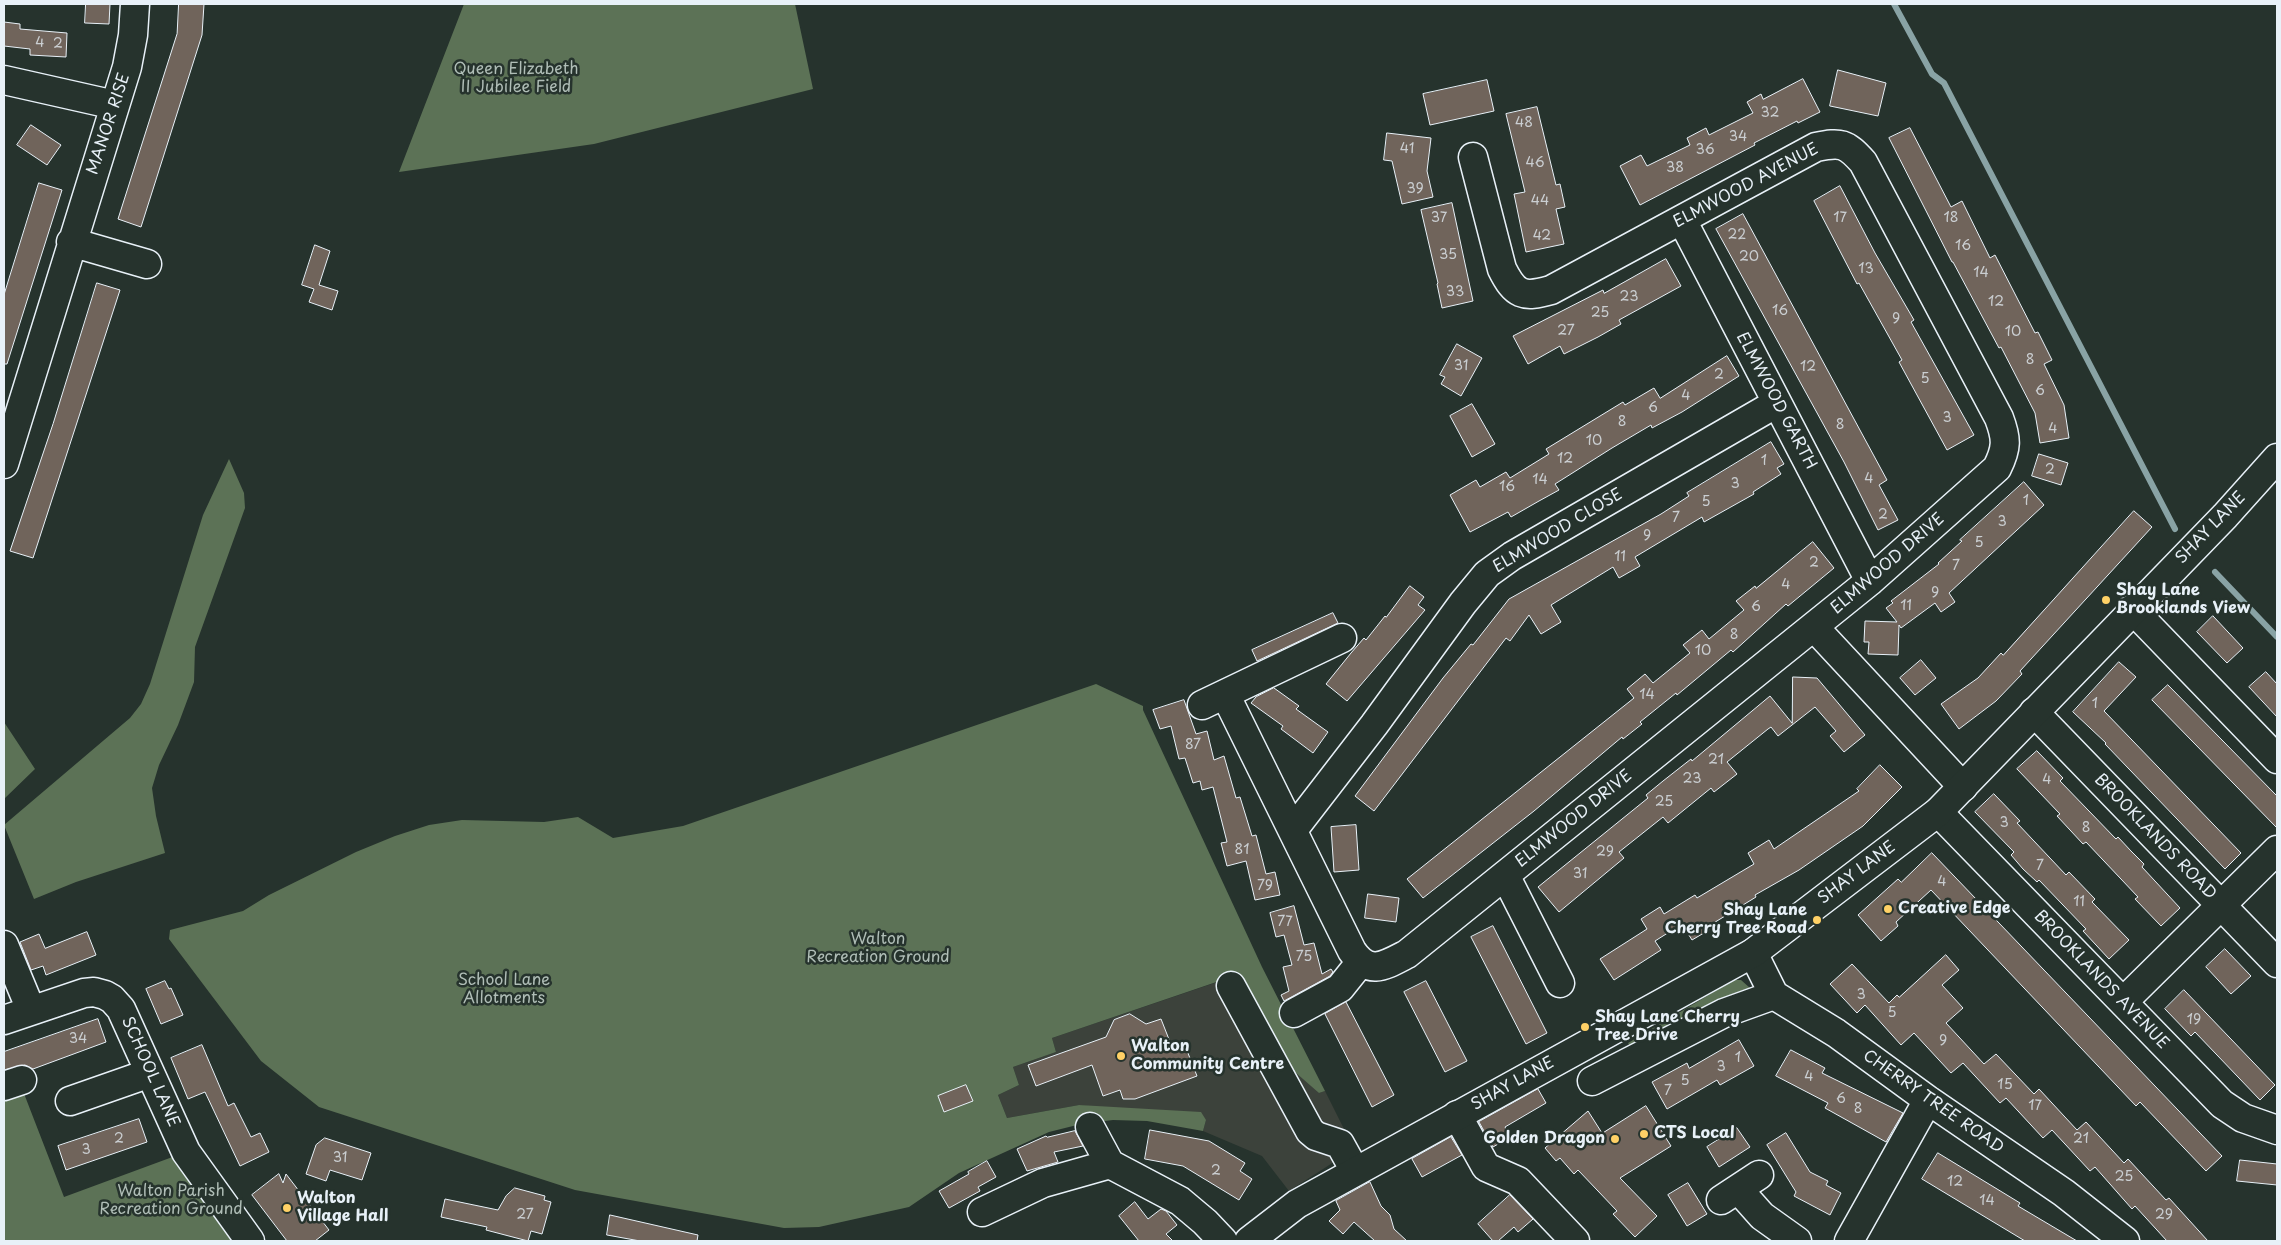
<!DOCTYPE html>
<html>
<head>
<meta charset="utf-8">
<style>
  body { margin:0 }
  #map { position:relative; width:2281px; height:1245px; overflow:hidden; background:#26332d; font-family:"Playpen Sans",sans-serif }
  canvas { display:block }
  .frame { position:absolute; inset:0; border:5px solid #e8f1f8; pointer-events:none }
</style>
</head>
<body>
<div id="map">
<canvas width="2281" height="1245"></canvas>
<div class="frame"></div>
</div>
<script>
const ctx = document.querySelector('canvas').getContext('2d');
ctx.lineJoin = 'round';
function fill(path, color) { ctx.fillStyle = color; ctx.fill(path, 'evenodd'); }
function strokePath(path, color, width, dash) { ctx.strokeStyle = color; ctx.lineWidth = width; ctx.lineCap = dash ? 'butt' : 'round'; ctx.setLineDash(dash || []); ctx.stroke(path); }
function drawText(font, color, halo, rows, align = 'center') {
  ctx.font = font + ' "Playpen Sans",sans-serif'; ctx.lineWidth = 5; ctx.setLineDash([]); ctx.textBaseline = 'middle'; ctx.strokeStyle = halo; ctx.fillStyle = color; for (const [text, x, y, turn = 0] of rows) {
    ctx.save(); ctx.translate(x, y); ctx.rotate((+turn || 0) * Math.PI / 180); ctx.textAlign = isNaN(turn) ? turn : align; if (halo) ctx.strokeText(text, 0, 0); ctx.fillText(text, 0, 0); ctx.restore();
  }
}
fill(new Path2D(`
  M1238,975L1319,1093L1325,1091L1354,1149L1289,1191L1262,1156L1203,1131L1206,1120L1079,1105L1007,1118L998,1095L1019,1085L1013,1067L1056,1052L1052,1038Z`), '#3c423b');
fill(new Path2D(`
  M464,4H795L813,89L594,144L399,172Z
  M229,459L244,493L245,508L195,647L194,682L178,725L159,765L152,788L156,816L165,853L76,882L34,899L4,825L130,718L141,704L150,684L203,515Z
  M1096,684L1143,706V710L1262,967L1325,1091L1319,1093L1287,1065L1237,975L1052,1038L1056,1052L1013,1067L1019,1085L998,1095L1007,1118L1079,1105L1201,1112L1206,1120L1203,1131L1147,1121L1113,1120L1081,1124L1049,1132L959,1173L909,1207L819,1227L784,1228L575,1190L319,1107L261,1061L169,939L170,930L243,911L269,895L356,852L395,836L429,825L462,820L544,822L578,817L613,838L683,826Z
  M4,722L35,769L4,799Z
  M1734,980H1741L1750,988L1751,993L1633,1051L1628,1043Z
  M23,1091L64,1197L186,1152L250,1241H4V1098Z`), '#5c7256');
strokePath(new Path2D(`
  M1894,4L1932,74L1944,83L2175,529
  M2215,572L2277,637`), '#89a3a5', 6);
const building = new Path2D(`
  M86,4H110L109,24L85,23Z
  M179,4H204L202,35L141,227L118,219L177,34Z
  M4,22L20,24V29L67,33L66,57L30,55V49L4,46Z
  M1838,70L1886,83L1878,116L1830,106Z
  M1803,79L1820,112L1798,123L1797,121L1754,143L1755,145L1640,205L1620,166L1641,155L1647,166L1690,145L1687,138L1706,128L1709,135L1753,113L1747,102L1761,94L1763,99Z
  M1487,80L1494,111L1430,125L1423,94Z
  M1537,107L1556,185L1560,184L1565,207L1556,209L1564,244L1526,252L1514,194L1525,192L1506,114Z
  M31,125L61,145L47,165L17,145Z
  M1910,128L1951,207L1962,201L1990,258L1995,255L2035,333L2038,332L2052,360L2044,364L2064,405L2069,438L2040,443L2035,413L2001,347L1999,348L1953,262H1952L1889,138Z
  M1387,133L1431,138L1427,171L1433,197L1402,204L1392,161L1384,160Z
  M39,183L62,190L7,364H4V295Z
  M1840,186L1875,253L1914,320L1911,322L1974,435L1947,450L1899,362L1902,360L1859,283L1857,284L1814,201Z
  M1452,203L1473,301L1442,308L1437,284L1438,283L1421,210Z
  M1743,214L1887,480L1879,485L1898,520L1878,530L1844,462L1716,229Z
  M315,245L330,251L319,285L338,291L332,310L309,302L314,289L302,285Z
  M1666,259L1681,286L1619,320L1621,324L1598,337L1564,354L1560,346L1528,364L1513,336L1603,290L1604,293Z
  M97,283L120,290L33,558L10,551L53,424Z
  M1457,344L1482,358L1461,396L1441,384L1445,377L1440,375Z
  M1727,356L1739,376L1682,412L1652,428L1651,425L1612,448L1555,484L1559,490L1539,501L1511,517L1508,512L1470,532L1450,495L1476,480L1480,487L1506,472L1510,478L1549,454L1546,449L1623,402L1625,405L1654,388L1660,398Z
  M1472,404L1495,444L1472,457L1450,416Z
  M1771,442L1784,464L1777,468L1781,474L1753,492L1754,494L1704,522L1702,517L1635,557L1640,566L1619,578L1613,567L1551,605L1561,622L1541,634L1529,615L1510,641L1506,638L1374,811L1355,796L1443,678L1471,644L1473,645L1509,599L1661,514L1689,496L1687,493Z
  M2039,454L2068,463L2061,485L2032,476Z
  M2024,482L2044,505L1949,593L1955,602L1941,612L1935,603L1901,628L1899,625L1898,655L1868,654L1869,642H1864L1865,621L1897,622L1886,608L1893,603L1891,601L1939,564L1938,563L1962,541L1960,540Z
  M2134,511L2152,527L2020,671L2022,674L1996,701L1959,729L1941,704L1978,678L2001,653L2003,655Z
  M1813,542L1834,568L1788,606L1786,604L1733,652L1731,650L1677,695L1676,693L1640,722L1642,724L1623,739L1622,737L1534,811L1423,898L1407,879L1634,698L1627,689L1645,674L1653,683L1690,653L1683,645L1702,630L1709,639L1744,610L1736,601L1755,586L1756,588Z
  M1410,586L1424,597L1418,605L1425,610L1347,701L1326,684L1351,653L1364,638L1366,640L1385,616L1386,617Z
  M1333,613L1338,623L1257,661L1252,650Z
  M2213,616L2243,648L2227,663L2197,632Z
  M1921,660L1936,678L1915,695L1900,678Z
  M2119,662L2136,677L2104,711L2241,853L2225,869L2105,744L2106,743L2073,712Z
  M2266,672L2277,684V717L2249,687Z
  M1793,677L1817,678L1865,735L1844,752L1830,736L1836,731L1815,707L1778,736L1771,727L1768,729L1727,762L1737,774L1714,792L1711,788L1668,823L1663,817L1619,852L1624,858L1559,912L1538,887L1648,798L1646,795L1663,781L1691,759L1692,761L1770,696L1792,723Z
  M2168,685L2277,796V828L2152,700Z
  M1274,688L1299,706L1296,709L1328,732L1313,753L1281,729L1283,726L1251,703L1256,697Z
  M1184,700L1196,734L1207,731L1214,760L1224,756L1236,798L1240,797L1252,836L1256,835L1266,874L1275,872L1280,895L1255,900L1246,861L1227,866L1221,843L1227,842L1213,787L1202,790L1200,781L1193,783L1185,758L1179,759L1171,726L1160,729L1153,710Z
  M2037,751L2063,778L2060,781L2116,839L2118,837L2131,851L2144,864L2142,867L2180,908L2161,926L2135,899L2138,897L2086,842L2083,844L2057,816L2060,814L2017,769Z
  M1880,765L1902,787L1863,826L1799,870L1755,895L1756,897L1712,924L1714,927L1692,940L1682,924L1655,941L1661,950L1614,980L1600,959L1647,929L1641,919L1660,907L1664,914L1695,895L1697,898L1754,864L1748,853L1769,840L1774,849L1859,791L1857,789Z
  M1994,794L2020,821L2017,823L2066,875L2069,872L2095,899L2092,902L2129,940L2109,959L2083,931L2086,929L2039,880L2037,882L2023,869L2011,855L2014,852L1975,812Z
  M1356,825L1359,870L1334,872L1331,827Z
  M1932,853L2222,1156L2206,1171L2140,1102L2136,1106L1931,890L1896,922L1898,926L1881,941L1858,915L1898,879L1901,882Z
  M1368,894L1399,898L1396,922L1365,918Z
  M1294,906L1304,945L1314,943L1322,974L1331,969L1333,972L1330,976L1284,1001L1281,995L1289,991L1283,967L1292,965L1284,935L1276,937L1270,913Z
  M1493,926L1547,1033L1526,1044L1471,937Z
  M87,932L96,955L46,975L43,966L31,970L20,942L39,934L45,948Z
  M2225,949L2251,976L2231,994L2206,967Z
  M1946,955L1959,970L1942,985L1963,1008L1946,1023L1984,1064L1996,1054L2034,1094L2039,1089L2077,1130L2086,1122L2124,1163L2128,1159L2166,1200L2169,1198L2208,1241H2167L2135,1206L2132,1209L2095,1167L2090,1171L2052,1130L2043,1138L2006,1098L2000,1103L1963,1063L1951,1073L1914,1033L1901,1045L1865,1005L1857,1013L1830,984L1852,964L1889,1003L1897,995L1899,997Z
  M165,981L169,989L171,988L183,1015L161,1024L146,989Z
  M1426,981L1467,1061L1445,1072L1404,992Z
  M2184,990L2275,1085L2260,1100L2195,1032L2191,1036L2165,1009Z
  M1346,1002L1394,1095L1372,1107L1325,1014Z
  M1130,1014L1146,1024L1161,1019L1172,1047L1184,1043L1197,1076L1135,1099H1123L1120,1090L1103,1096L1092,1065L1036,1086L1028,1065L1106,1037L1114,1020Z
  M98,1019L106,1042L33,1069L25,1065L4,1070V1052Z
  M1739,1040L1754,1066L1720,1085L1717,1080L1667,1109L1652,1082L1687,1063L1689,1068Z
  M202,1045L228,1106L234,1103L251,1137L260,1133L269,1152L240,1166L205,1092L188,1099L171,1058Z
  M1791,1050L1825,1068L1822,1073L1903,1113L1886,1142L1825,1108L1828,1103L1776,1076Z
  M966,1085L973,1101L944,1112L938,1096Z
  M1538,1089L1546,1103L1505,1127L1510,1137L1493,1147L1479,1122Z
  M1646,1106L1671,1146L1620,1178L1657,1216L1635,1237L1613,1214L1617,1211L1578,1170L1574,1174L1560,1158L1556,1161L1545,1148L1588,1111L1602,1133Z
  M139,1119L147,1142L66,1170L58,1146Z
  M1737,1128L1750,1147L1719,1167L1707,1147Z
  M1150,1130L1209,1141L1245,1163L1240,1171L1252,1179L1239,1200L1183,1166L1145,1159Z
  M1075,1131L1083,1146L1054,1152L1058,1162L1027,1171L1017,1149L1046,1136L1047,1137Z
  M1786,1133L1810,1172L1828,1181L1826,1185L1841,1193L1830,1215L1794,1196L1796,1192L1767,1145Z
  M1451,1137L1462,1155L1422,1177L1412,1159Z
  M325,1138L371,1153L362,1180L330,1170L326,1181L306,1174L316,1145Z
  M1938,1153L2020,1203L2018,1206L2077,1241H2025L1922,1179Z
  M2240,1160L2277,1164V1185L2237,1181Z
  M987,1161L996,1177L978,1187L980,1191L949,1208L939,1191L969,1174L968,1172Z
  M279,1174L283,1183L286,1174L329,1230L315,1241H287L252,1195Z
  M1370,1182L1381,1206L1390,1215L1394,1229L1407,1241H1375L1354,1222L1343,1234L1329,1221L1340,1210L1336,1201Z
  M1688,1183L1707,1214L1687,1226L1668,1195Z
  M515,1188L545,1196L544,1200L551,1202L542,1234L531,1231L528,1241L486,1230L487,1227L441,1217L445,1199L498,1210L506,1196Z
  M1510,1195L1533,1219L1518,1232L1514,1227L1498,1241H1493L1478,1224Z
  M1135,1202L1148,1219L1161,1209L1166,1211L1177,1225L1166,1234L1173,1241H1139L1119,1216Z
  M610,1215L698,1235L697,1241H640L607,1235Z`);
fill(building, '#70645b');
strokePath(building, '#e8f1f8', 1);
const minor = new Path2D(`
  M4,80L115,105
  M1682,220L1870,581
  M71,242L147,264
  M4,464L127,67L133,35L135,4
  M2132,609L2277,759
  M1814,627L1963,787
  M1225,694L1352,951C1369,976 1384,966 1407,954L1870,581L1997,468C2007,448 2007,439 1999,418L1863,162C1846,143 1841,142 1816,147L1551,290C1523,298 1515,295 1502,269L1473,157
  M1202,705L1342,638
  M2034,712L2277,963
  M1938,812L2222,1104L2243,1118L2277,1130
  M1293,830L1374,725L1463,603L1487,574L1512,556L1777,403
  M1505,875L1560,983
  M4,945L31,1010
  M1753,953L1774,995L1836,1033L1928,1100L2064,1193L2125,1241
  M1231,986L1310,1131L1316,1136L1340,1144L1355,1171
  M2123,1002L2277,850
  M1294,1013L1340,988L1360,963
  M4,1020L84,993L94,992L105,995L112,999L121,1009L186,1152L250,1241
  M1592,1081L1724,1013L1774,995
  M4,1086L22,1080
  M70,1101L150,1073
  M1457,1115L1486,1167L1518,1181L1575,1241
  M1110,1164L1180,1201L1205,1222L1223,1241
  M1738,1189L1762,1216L1797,1241
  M1721,1200L1759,1175
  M982,1212L1043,1183L1110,1164L1090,1127
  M1849,1241L1928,1100`);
const major = new Path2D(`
  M1249,1241L1297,1204L1753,953L1938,812L2225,516L2277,458`);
strokePath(minor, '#e8f1f8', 31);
strokePath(major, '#e8f1f8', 31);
strokePath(minor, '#26332d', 28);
strokePath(major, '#26332d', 28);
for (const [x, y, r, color] of [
  [2106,600,5,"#ffd166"],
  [1888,909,5,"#ffd166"],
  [1817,920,5,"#ffd166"],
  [1585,1027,5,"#ffd166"],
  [1121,1056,5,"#ffd166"],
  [1644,1134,5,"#ffd166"],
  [1615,1139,5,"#ffd166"],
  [287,1208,5,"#ffd166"]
]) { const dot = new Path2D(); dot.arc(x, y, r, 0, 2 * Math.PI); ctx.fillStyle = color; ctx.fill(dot); strokePath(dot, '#26332d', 2); }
drawText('14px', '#caced1', null, [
  ["4",40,43],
  ["2",58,44],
  ["32",1770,113],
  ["48",1524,123],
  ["34",1738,137],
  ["41",1407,149],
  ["36",1705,150],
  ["46",1535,163],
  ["38",1675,168],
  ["39",1415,189],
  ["44",1540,201],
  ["37",1439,218],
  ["17",1840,218],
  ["18",1951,218],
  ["22",1737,235],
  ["42",1542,236],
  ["16",1963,246],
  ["35",1448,255],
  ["20",1749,257],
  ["13",1866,269],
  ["14",1981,273],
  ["33",1455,292],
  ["23",1629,297],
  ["12",1996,302],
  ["16",1780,311],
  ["25",1600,313],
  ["9",1896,319],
  ["27",1566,331],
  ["10",2013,332],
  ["8",2030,360],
  ["31",1461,366],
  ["12",1808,367],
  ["2",1719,375],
  ["5",1925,379],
  ["6",2040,391],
  ["4",1686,396],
  ["6",1653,408],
  ["3",1947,418],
  ["8",1622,422],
  ["8",1840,425],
  ["4",2053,429],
  ["10",1594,441],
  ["12",1565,459],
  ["1",1764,461],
  ["2",2050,470],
  ["4",1869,479],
  ["14",1540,480],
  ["3",1735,484],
  ["16",1507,487],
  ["1",2026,501],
  ["5",1706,502],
  ["2",1883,515],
  ["7",1676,518],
  ["3",2002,522],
  ["9",1647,536],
  ["5",1979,543],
  ["11",1620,557],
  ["2",1814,563],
  ["7",1956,566],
  ["4",1786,585],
  ["9",1935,593],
  ["11",1906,606],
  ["6",1756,607],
  ["8",1734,635],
  ["10",1703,651],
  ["14",1647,695],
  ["1",2095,704],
  ["87",1193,745],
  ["21",1716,760],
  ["23",1692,779],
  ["4",2047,780],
  ["25",1664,802],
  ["3",2004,823],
  ["8",2086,828],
  ["81",1242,850],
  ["29",1605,852],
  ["7",2040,866],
  ["31",1580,874],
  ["4",1942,882],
  ["79",1265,886],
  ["11",2079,902],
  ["77",1285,922],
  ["75",1304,957],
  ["3",1861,995],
  ["5",1892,1013],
  ["19",2194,1020],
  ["34",78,1039],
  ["9",1943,1041],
  ["1",1738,1058],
  ["3",1721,1067],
  ["4",1809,1077],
  ["5",1685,1081],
  ["15",2005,1085],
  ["7",1668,1091],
  ["6",1841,1099],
  ["17",2035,1106],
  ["8",1858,1109],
  ["2",119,1139],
  ["21",2081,1139],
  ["3",86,1150],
  ["31",340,1158],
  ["2",1216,1171],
  ["25",2124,1177],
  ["12",1955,1182],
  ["14",1987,1201],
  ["27",525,1215],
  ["29",2164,1215]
]);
drawText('16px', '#b0beb7', '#26332d', [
  ["Queen Elizabeth",516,70],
  ["II Jubilee Field",516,88],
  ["Walton",878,940],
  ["Recreation Ground",878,958],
  ["School Lane",504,981],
  ["Allotments",504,999],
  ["Walton Parish",171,1192],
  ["Recreation Ground",171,1210]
]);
drawText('16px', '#e8f1f8', '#26332d', [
  ["MANOR RISE",109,124,-72],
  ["ELMWOOD AVENUE",1746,186,-28],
  ["ELMWOOD GARTH",1776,401,62],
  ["SHAY LANE",2211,528,-46],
  ["ELMWOOD CLOSE",1558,531,-31],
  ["ELMWOOD DRIVE",1888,564,-41],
  ["ELMWOOD DRIVE",1574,819,-39],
  ["BROOKLANDS ROAD",2155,837,46],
  ["SHAY LANE",1857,873,-37],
  ["BROOKLANDS AVENUE",2101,980,46],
  ["SCHOOL LANE",150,1072,66],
  ["SHAY LANE",1513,1084,-29],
  ["CHERRY TREE ROAD",1933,1102,35]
]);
drawText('bold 16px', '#e8f1f8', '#26332d', [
  ["Shay Lane",2116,591],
  ["Brooklands View",2116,609],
  ["Creative Edge",1898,909],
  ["Shay Lane",1807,911,"right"],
  ["Cherry Tree Road",1807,929,"right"],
  ["Shay Lane Cherry",1595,1018],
  ["Tree Drive",1595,1036],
  ["Walton",1131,1047],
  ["Community Centre",1131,1065],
  ["CTS Local",1654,1134],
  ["Golden Dragon",1605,1139,"right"],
  ["Walton",297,1199],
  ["Village Hall",297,1217]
], 'left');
</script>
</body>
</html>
